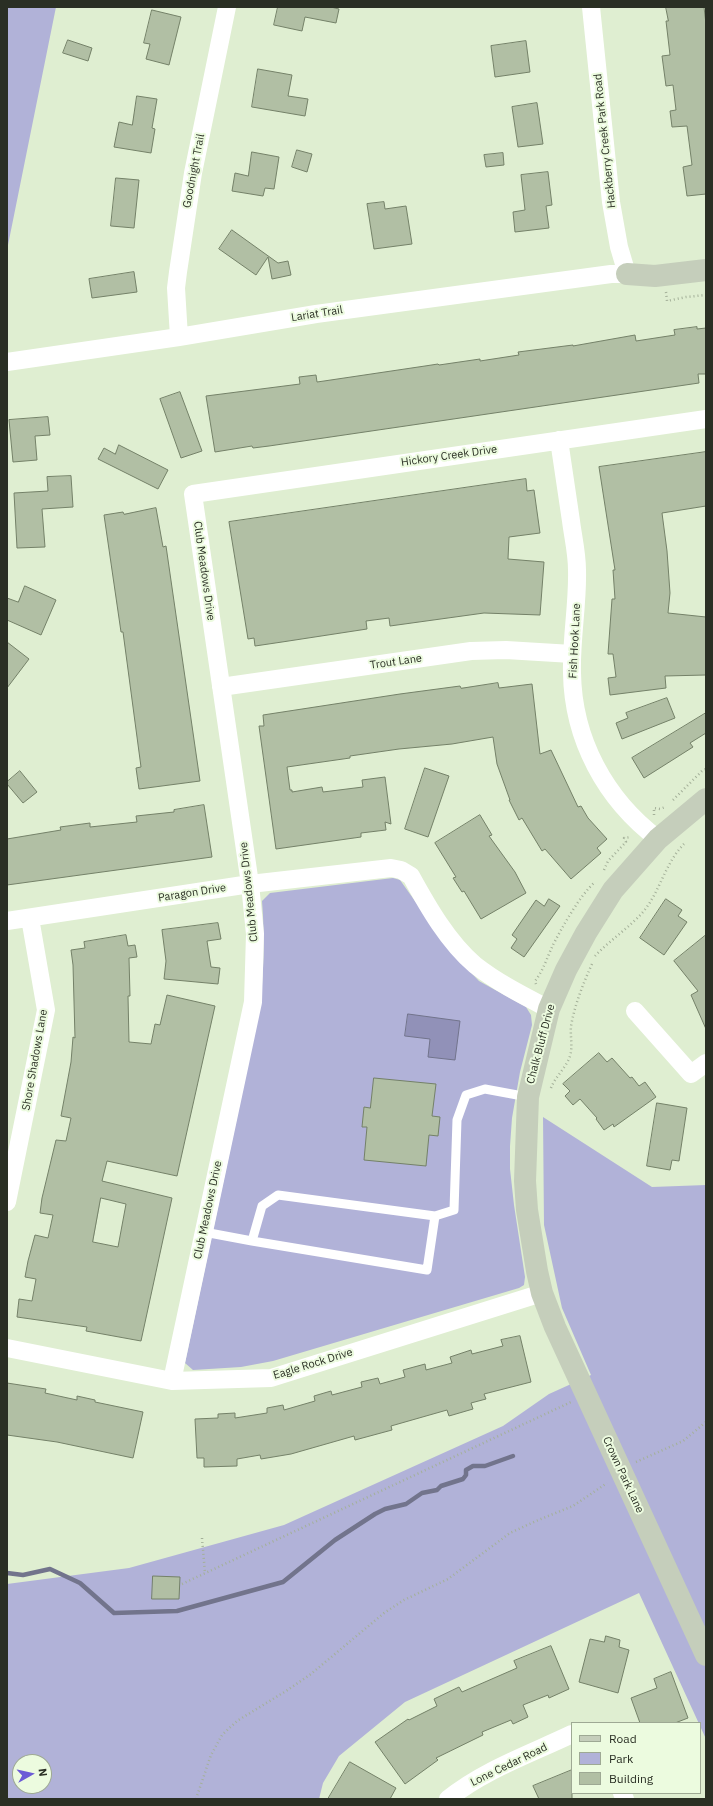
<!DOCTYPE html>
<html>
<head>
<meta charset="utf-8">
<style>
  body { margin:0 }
  #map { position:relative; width:713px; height:1806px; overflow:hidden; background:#dfeed1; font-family:"IBM Plex Sans",sans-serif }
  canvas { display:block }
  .frame { position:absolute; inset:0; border:8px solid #2a2f24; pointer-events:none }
  .legend { position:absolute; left:571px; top:1722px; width:130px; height:72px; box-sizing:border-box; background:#ecfbdf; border:1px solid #9ea994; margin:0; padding:5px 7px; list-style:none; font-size:12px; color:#2a2f24 }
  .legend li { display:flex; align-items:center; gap:8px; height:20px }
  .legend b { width:20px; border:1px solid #9ea994 }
  .north { position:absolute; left:12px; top:1754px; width:40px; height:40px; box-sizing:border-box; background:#ecfbdf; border:1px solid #9ea994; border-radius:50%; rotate:82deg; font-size:11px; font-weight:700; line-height:16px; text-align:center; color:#2a2f24 }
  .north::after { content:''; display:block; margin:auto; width:14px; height:18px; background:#6c5cd6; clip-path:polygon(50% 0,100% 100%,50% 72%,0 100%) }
</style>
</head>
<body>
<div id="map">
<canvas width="713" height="1806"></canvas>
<div class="frame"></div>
<ul class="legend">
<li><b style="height:5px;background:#c5cebb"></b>Road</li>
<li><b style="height:11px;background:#b1b2d8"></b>Park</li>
<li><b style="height:11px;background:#b1bfa4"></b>Building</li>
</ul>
<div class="north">N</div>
</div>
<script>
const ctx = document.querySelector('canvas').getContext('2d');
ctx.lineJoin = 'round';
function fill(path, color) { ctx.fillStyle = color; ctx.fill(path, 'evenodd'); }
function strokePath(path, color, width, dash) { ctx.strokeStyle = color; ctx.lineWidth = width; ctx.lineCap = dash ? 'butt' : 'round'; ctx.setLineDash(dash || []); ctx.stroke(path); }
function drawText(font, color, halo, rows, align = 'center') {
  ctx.font = font + ' "IBM Plex Sans",sans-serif'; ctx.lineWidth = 4; ctx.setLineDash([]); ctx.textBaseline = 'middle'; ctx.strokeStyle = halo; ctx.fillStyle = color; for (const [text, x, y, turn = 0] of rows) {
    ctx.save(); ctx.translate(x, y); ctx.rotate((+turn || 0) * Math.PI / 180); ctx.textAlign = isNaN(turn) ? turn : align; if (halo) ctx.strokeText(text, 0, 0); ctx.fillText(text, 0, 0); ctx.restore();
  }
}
fill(new Path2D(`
  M7,7H56L7,250Z
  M393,878L400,880L452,953L479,981L526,1007L531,1015L532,1025L520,1072L512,1118L510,1146V1169L514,1205L525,1277L524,1285L519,1288L273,1361L241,1367L193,1370L185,1363L259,1013C264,976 265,938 262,901L270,893Z
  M543,1117L652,1187L706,1185V1739L639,1593L405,1702L339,1756L323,1783L319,1799H7V1584L129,1568L284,1525L503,1426L549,1394L591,1375L562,1308L544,1225ZM20,1762H44V1786H20Z`), '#b1b2d8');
const water = new Path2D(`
  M408,1014L460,1021L455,1060L428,1057L430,1039L405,1036Z`);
fill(water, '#9191b8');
strokePath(water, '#72748c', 1);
strokePath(new Path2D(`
  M7,1573L23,1575L50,1569L80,1583L114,1613L177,1611L283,1582L335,1540L375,1514L385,1509L406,1504L422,1493L437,1490L441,1486L463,1479L466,1475V1470L473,1466H485L513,1456`), '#72748c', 4.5);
const building = new Path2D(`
  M278,7H331L339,9L336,23L305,17L302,31L274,25Z
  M666,7H704L706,24V194L687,196L683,167L692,165L687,126L672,127L670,111L676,110L673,85L666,86L662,56L670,55L666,21H668Z
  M152,10L181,17L169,65L146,59L150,44L144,43Z
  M68,40L92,48L88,61L63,53Z
  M526,41L530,72L495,77L491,46Z
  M258,69L292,75L288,96L308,99L305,116L252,107Z
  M137,96L157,99L152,128L155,129L151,153L114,147L119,122L132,125Z
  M537,103L543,144L518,147L512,107Z
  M297,150L312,154L307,172L292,167Z
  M252,152L279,157L274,189L265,188L263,196L232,191L235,173L248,176Z
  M503,153L504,165L486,167L484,155Z
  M548,172L552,205L546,206L549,228L515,232L513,212L525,210L521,175Z
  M116,178L139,180L134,228L111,226Z
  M384,202L385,209L406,206L412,244L374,249L367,204Z
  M232,230L278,263L288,261L291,275L272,279L268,257L256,275L219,249Z
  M134,272L137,292L92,298L89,279Z
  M697,327V329L706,328V374H698L699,383L269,446L253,448L252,446L215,452L206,396L300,384L299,377L316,375L317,382L324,381L425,366L438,364L439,365L480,359V361L519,355L518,352L573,345V346L635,335L636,341L675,335L674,330Z
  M180,392L202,451L181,458L160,399Z
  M48,417L50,435L35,436L37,460L13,462L9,420Z
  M119,445L168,470L158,489L98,459L104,448L115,454Z
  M706,452V506L662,513L667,551L670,593L668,613L706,617V675L665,676L666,688L610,695L608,678L616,677L613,654H608L612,599H615L613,570H615L599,467Z
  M71,476L73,507L42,509L45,547L17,548L14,493L48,491L47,477Z
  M526,479L527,491L534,490L540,533L509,537L508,559L544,562L540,615L484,613L390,626L389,618L366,621L367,629L282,642L255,646L254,638L248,639L229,522Z
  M156,508L163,547L166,546L200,781L139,789L136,768L141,767L123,632H121L104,515L123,512L124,514Z
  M25,586L56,600L41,635L7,620V598L18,602Z
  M7,642L29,659L7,688Z
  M498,683L499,688L532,684L540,754L551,750L578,807L581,806L588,818L607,839L597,848L601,853L571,879L545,849L542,851L522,818L519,820L509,800H510L497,764L493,737L452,744L399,749L350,756V758L287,767L290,790H292V792L322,787L323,792L363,787L362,780L385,777L391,824L385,822L386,830L361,833V837L276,849L259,726H264L263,715L400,694L460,686L461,688Z
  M667,698L675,718L622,739L616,723L628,718L626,713Z
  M706,713V733L690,743L693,747L644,778L632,758Z
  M425,768L449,776L428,837L405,829Z
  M20,771L37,792L23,803L7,784V782Z
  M204,805L212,857L7,885V839L61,830L60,827L90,823V827L137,822L136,816L174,812V810Z
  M480,815L492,835L489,836L515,872L526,893L481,919L464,891L462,892L453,878L456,877L435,843Z
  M549,899L560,906L524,957L511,948L517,939L512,935L536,900L544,906Z
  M666,899L682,910L678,916L687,922L664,955L640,938Z
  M218,923L221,939L207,941L211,967L220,968L218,984L164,979L166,961L162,930Z
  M126,935L128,946L135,945L137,957L129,958L130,996H128L129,1042L151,1044L155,1024L160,1025L167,995L215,1006L177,1176L107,1161L102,1181L172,1198L141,1341L86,1331L87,1327L17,1317L19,1299L32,1301L36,1279L25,1277L28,1261L35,1235L48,1238L53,1215L40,1213L42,1198L56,1140L66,1141L71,1118L61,1116L71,1062L73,1037L75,1038L73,965L71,950L85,948L84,942ZM101,1198L126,1204L118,1247L93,1242Z
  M706,935V1029L691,995L698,991L674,961Z
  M599,1053L607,1062L612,1058L630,1078L632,1077L639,1086L645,1082L656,1097L614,1127L613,1124L604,1130L596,1119L597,1118L580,1099L573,1105L565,1096L570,1091L563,1084Z
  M374,1078L436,1084L432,1116L440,1117L438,1136L429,1135L426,1166L364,1160L367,1127H362L364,1107L370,1108Z
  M657,1103L687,1108L679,1161L672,1160L670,1170L647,1166Z
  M520,1336L531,1382L484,1394L486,1399L471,1403L473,1409L449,1416L447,1410L391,1426L392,1430L355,1440L354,1436L291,1454L261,1459L260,1455L237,1459V1466L204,1467V1458H197L195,1419L218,1418V1414L235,1413V1418L267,1413V1408L283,1405L284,1410L315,1401L314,1396L331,1391L332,1395L362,1387L361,1382L378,1378L380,1384L405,1377L403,1370L425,1364L426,1370L452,1363L450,1357L471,1350L472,1354L503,1346L501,1340Z
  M7,1383L46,1389L45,1393L77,1400V1396L95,1400V1402L143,1412L133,1458L57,1442L7,1435Z
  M153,1576L180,1577L179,1599H152Z
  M606,1636L620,1640L619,1647L629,1650L618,1693L579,1682L590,1639L604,1642Z
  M551,1646L569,1689L549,1698L548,1695L523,1705L528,1717L513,1724L511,1720L482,1732L483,1735L436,1758L438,1760L405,1784L375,1742L408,1719L409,1720L437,1706L434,1699L459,1687L462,1692L517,1668L514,1661Z
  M671,1672L688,1718L675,1723H640L631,1698L657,1688L654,1679Z
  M350,1762L396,1788L390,1799H328Z
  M572,1770V1799H539L533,1786Z`);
fill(building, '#b1bfa4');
strokePath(building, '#748168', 1);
strokePath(new Path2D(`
  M666,292L667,301L686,297L706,295
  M673,800L703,770L706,769
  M654,815V808L660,809L665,807
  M604,870L608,861L626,842L624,838L631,837
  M595,956C610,940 629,928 643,912C660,892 665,863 684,844
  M536,984L535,981C543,971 547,958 552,947C561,929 580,895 595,882
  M551,1088C555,1077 566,1068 570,1056C573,1046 570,1036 571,1026C575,1004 583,984 592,964
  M636,1462L683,1441L706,1422
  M202,1538L205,1573
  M182,1584L571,1402
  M196,1799L211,1755L222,1735L237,1721L286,1691L311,1674L384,1613L404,1600L448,1579L510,1533L536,1521L573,1506L607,1483`), '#a4b099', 2.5, [1, 3]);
strokePath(new Path2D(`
  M204,1232L252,1241L427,1270L435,1216
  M252,1241L262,1206L278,1195L435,1216L454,1210L457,1120L466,1095L485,1089L528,1097`), '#fff', 9);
strokePath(new Path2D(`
  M179,337L176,288L178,272L193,173L227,7
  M7,362L179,337L316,314L611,274H627L619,247L611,202L591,7
  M559,440C563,467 567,494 571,521C573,537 577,553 577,570C578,604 571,638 572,673C573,739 605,799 658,839
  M221,687L471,651L506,650L572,654
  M7,921L250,884L391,868L401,870L411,876C428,907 448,942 475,965C498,983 524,996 549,1009
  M635,1011L691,1074L706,1063
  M7,1202L46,1010L30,918
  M7,1348L172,1381L271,1378L542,1293
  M172,1381L253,1002L255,934L250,884L193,494L706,419
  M622,1793L625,1799
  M448,1799C484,1770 530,1754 572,1734`), '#fff', 18);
strokePath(new Path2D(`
  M627,274L655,276L706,270
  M706,799L658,839L613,890L586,933L566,970L549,1009L528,1097L525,1181L527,1210L537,1271L542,1293L555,1327L706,1655`), '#c5cebb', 22);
drawText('11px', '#2a2f24', '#ecfbdf', [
  ["Hackberry Creek Park Road",605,141,-96],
  ["Goodnight Trail",194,171,-79],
  ["Lariat Trail",317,314,-9],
  ["Hickory Creek Drive",449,456,-8],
  ["Club Meadows Drive",204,571,82],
  ["Fish Hook Lane",575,641,-87],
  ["Trout Lane",396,662,-8],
  ["Club Meadows Drive",249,892,-96],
  ["Paragon Drive",192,893,-9],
  ["Chalk Bluff Drive",541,1044,-75],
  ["Shore Shadows Lane",35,1060,-80],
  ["Club Meadows Drive",208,1210,-78],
  ["Eagle Rock Drive",313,1364,-17],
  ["Crown Park Lane",623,1475,65],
  ["Lone Cedar Road",509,1765,-26]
]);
</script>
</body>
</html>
